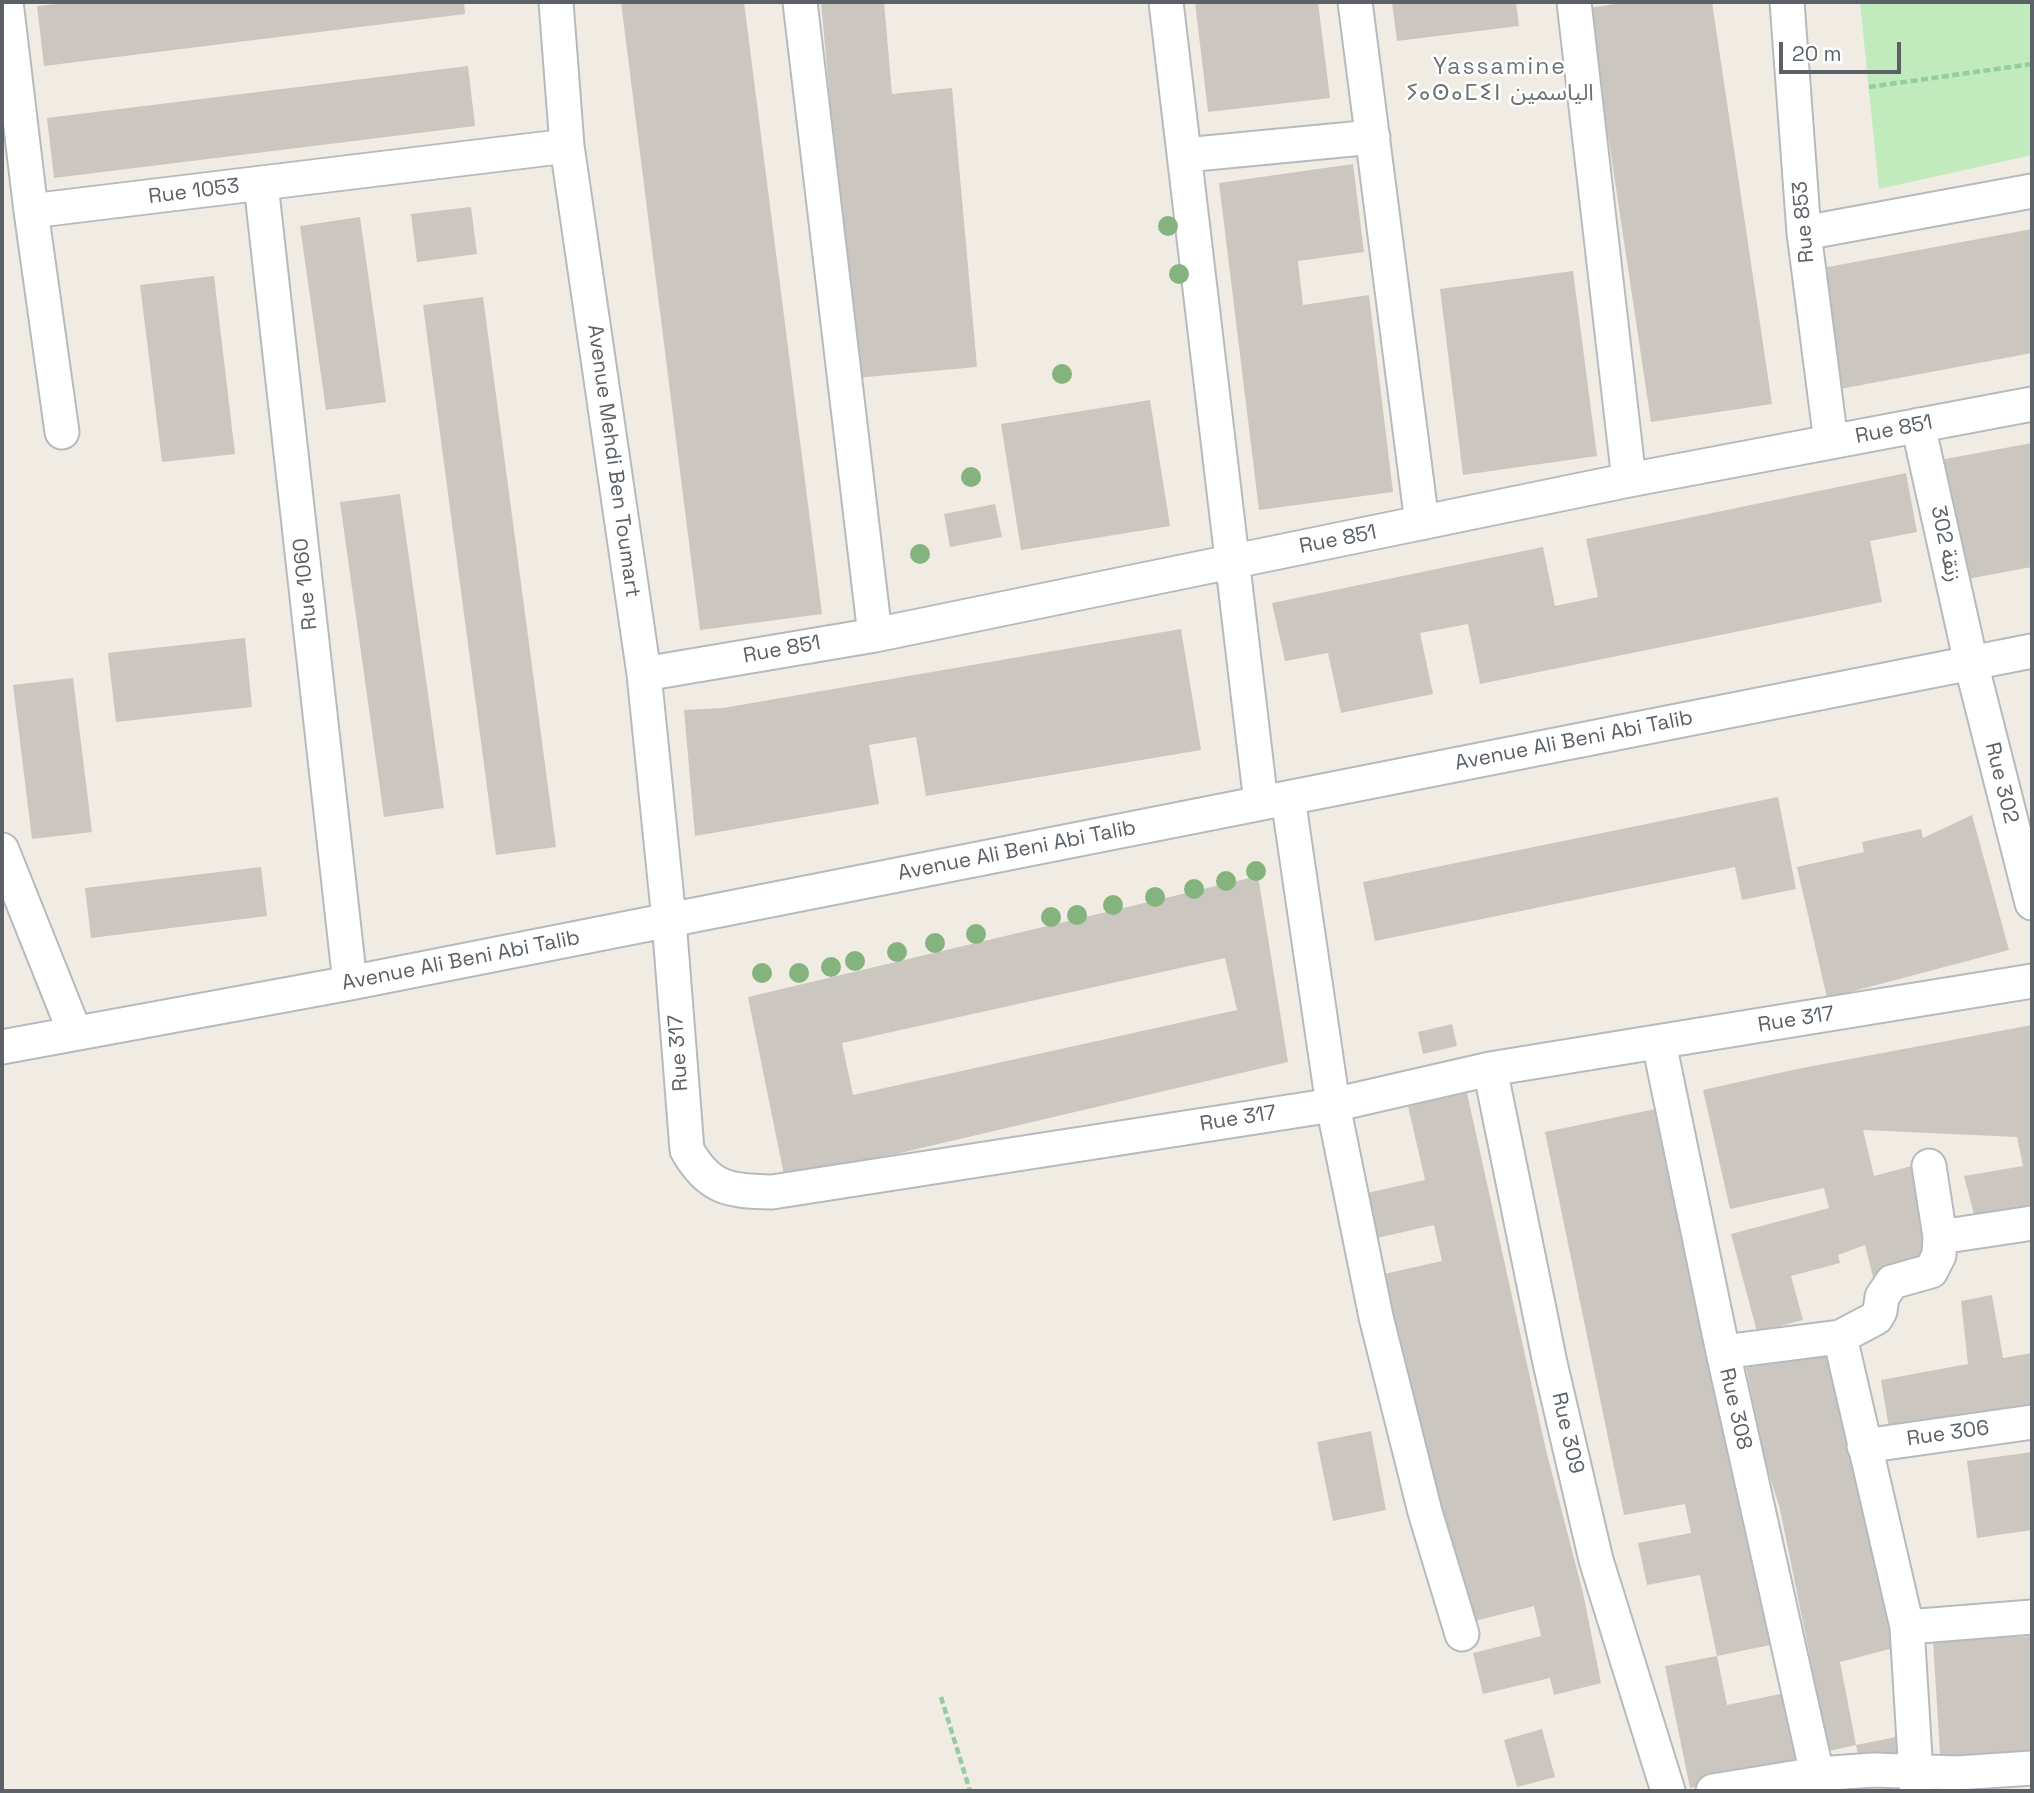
<!DOCTYPE html>
<html>
<head>
<meta charset="utf-8">
<style>
  body { margin:0 }
  #map { position:relative; width:2034px; height:1793px; overflow:hidden; background:#f0ece3; font-family:"Space Grotesk",sans-serif }
  canvas { display:block }
  .frame { position:absolute; inset:0; border:4px solid #5b6166; pointer-events:none }
  .scale { position:absolute; left:1779px; top:42px; width:122px; height:32px; box-sizing:border-box; border:4px solid #5b6166; border-top:0; padding-left:9px; font-size:21px; line-height:24px; white-space:nowrap; color:#5b6166; -webkit-text-stroke:5px #fff; paint-order:stroke }
</style>
</head>
<body>
<div id="map">
<canvas width="2034" height="1793"></canvas>
<div class="frame"></div>
<div class="scale">20 m</div>
</div>
<script>
const ctx = document.querySelector('canvas').getContext('2d');
ctx.lineJoin = 'round';
function fill(path, color) { ctx.fillStyle = color; ctx.fill(path, 'evenodd'); }
function strokePath(path, color, width, dash) { ctx.strokeStyle = color; ctx.lineWidth = width; ctx.lineCap = dash ? 'butt' : 'round'; ctx.setLineDash(dash || []); ctx.stroke(path); }
function drawText(font, color, halo, rows, align = 'center') {
  ctx.font = font + ' "Space Grotesk","Noto Sans Arabic","Noto Sans Tifinagh",sans-serif'; ctx.lineWidth = 5; ctx.setLineDash([]); ctx.textBaseline = 'middle'; ctx.strokeStyle = halo; ctx.fillStyle = color; for (const [text, x, y, turn = 0] of rows) {
    ctx.save(); ctx.translate(x, y); ctx.rotate((+turn || 0) * Math.PI / 180); ctx.textAlign = isNaN(turn) ? turn : align; if (halo) ctx.strokeText(text, 0, 0); ctx.fillText(text, 0, 0); ctx.restore();
  }
}
fill(new Path2D(`
  M1860,2H2032V155L1879,189Z`), '#c1eabd');
fill(new Path2D(`
  M77,2H464L465,14L44,66L37,6Z
  M621,2H744L822,614L700,630Z
  M821,2H884L892,94L952,88L977,367L855,378Z
  M1195,2H1318L1330,98L1208,112Z
  M1392,2H1516L1519,26L1397,41Z
  M1628,2H1712L1772,404L1651,422L1589,8Z
  M468,66L475,126L54,178L47,118Z
  M1353,164L1364,252L1298,261L1303,305L1369,295L1393,492L1259,510L1219,183Z
  M471,207L477,254L417,262L411,214Z
  M360,217L386,402L326,410L300,226Z
  M2032,229V353L1840,389L1817,269Z
  M1573,271L1597,456L1463,475L1440,289Z
  M214,276L235,454L162,462L140,285Z
  M483,297L556,847L496,855L423,305Z
  M1150,400L1170,526L1021,550L1001,424Z
  M2032,443V567L1962,580L1940,460Z
  M1906,473L1917,532L1870,541L1882,602L1480,684L1468,624L1420,633L1433,694L1341,713L1328,653L1285,661L1272,603L1543,547L1555,606L1598,597L1586,539Z
  M400,494L444,808L384,817L340,502Z
  M995,504L1002,537L950,547L944,514Z
  M1181,629L1201,750L926,796L916,737L869,745L879,804L695,836L684,710L723,708Z
  M245,638L252,707L116,722L108,653Z
  M73,678L92,832L32,839L13,685Z
  M1778,797L1796,889L1742,900L1735,867L1375,941L1363,882Z
  M1972,815L2009,950L1827,998L1797,867L1864,852L1862,842L1921,829L1923,838Z
  M261,867L267,916L91,938L85,888Z
  M1258,876L1288,1062L785,1180L748,997ZM1225,958L1237,1010L853,1095L842,1043Z
  M1452,1024L1457,1046L1423,1054L1418,1032Z
  M2032,1025V1216L1977,1226L1964,1176L2023,1166L2017,1137L1863,1130L1874,1176L1923,1163L1936,1264L1873,1277L1865,1245L1838,1255L1840,1263L1791,1276L1803,1320L1757,1332L1731,1234L1829,1208L1824,1188L1730,1209L1703,1090L1797,1069Z
  M1467,1093L1546,1450L1583,1593L1601,1683L1554,1695L1550,1678L1483,1694L1473,1653L1541,1636L1534,1606L1471,1622L1416,1414L1384,1274L1442,1261L1434,1225L1377,1238L1367,1193L1425,1180L1408,1106Z
  M1670,1106L1780,1643L1717,1656L1727,1705L1785,1693L1800,1765L1690,1788L1665,1666L1717,1656L1708,1613L1700,1575L1647,1585L1638,1543L1691,1533L1685,1504L1624,1515L1545,1132Z
  M1992,1295L2003,1358L2032,1353V1416L1891,1440L1881,1380L1968,1364L1961,1301Z
  M1837,1349L1905,1645L1840,1662L1856,1745L1829,1751L1780,1509L1766,1464L1746,1368Z
  M1371,1431L1386,1510L1333,1521L1317,1442Z
  M2032,1452V1530L1977,1538L1967,1461Z
  M2032,1636V1764L1941,1770L1933,1641Z
  M1542,1729L1555,1777L1517,1787L1504,1740Z
  M1901,1736L1906,1760L1861,1769L1856,1745Z`), '#cbc7c0');
const minor = new Path2D(`
  M6,2L31,211L567,146
  M556,2L567,146L644,674L669,920L687,1150C709,1189 729,1191 772,1192L1333,1105L1490,1069L2032,981
  M800,2L875,635
  M1166,2L1261,803
  M1355,2L1422,523
  M1574,2L1629,480
  M1787,2L1804,233L1831,442
  M1185,155L1373,137
  M261,184L350,983
  M31,211L62,432
  M1804,233L2032,191
  M1918,425L1971,663L2032,903
  M644,674L875,635L1629,480L2032,404
  M1288,798L1333,1105L1376,1317L1425,1512L1462,1634
  M2,850L75,1033
  M1659,1043L1723,1352L1817,1774
  M2,1047L350,983L2032,651
  M1490,1069L1550,1363L1596,1560L1668,1791
  M1929,1166L1940,1237
  M1723,1352L1840,1337
  M1864,1446L2032,1422
  M1907,1627L2032,1617
  M1713,1791L1817,1774L1874,1770L1957,1773L2032,1768
  M1917,1791L1907,1627L1840,1337L1876,1318L1880,1311L1882,1297L1892,1282L1931,1271L1939,1255L1940,1237L2032,1223`);
strokePath(minor, '#b6babf', 37);
strokePath(new Path2D(`
  M1869,87L2032,64
  M941,1697L970,1791`), '#95cca1', 4.5, [7, 3.5]);
strokePath(minor, '#fff', 33);
ctx.fillStyle = '#85b37e';
for (const [x, y] of [
  [1168,226],
  [1179,274],
  [1062,374],
  [971,477],
  [920,554],
  [1256,871],
  [1226,881],
  [1194,889],
  [1155,897],
  [1113,905],
  [1077,915],
  [1051,917],
  [976,934],
  [935,943],
  [897,952],
  [855,961],
  [831,967],
  [762,973],
  [799,973]
]) { ctx.beginPath(); ctx.arc(x, y, 10, 0, 2 * Math.PI); ctx.fill(); }
drawText('21px', '#5b6166', '#fff', [
  ["Rue 1053",194,192,-7],
  ["Rue 853",1804,222,-95],
  ["Rue 851",1894,430,-11],
  ["Avenue Mehdi Ben Toumart",613,461,82],
  ["Rue 851",1338,540,-11],
  ["زنقة 302",1945,544,78],
  ["Rue 1060",306,584,-96],
  ["Rue 851",782,650,-10],
  ["Avenue Ali Beni Abi Talib",1574,741,-11],
  ["Rue 302",2001,783,76],
  ["Avenue Ali Beni Abi Talib",1017,851,-11],
  ["Avenue Ali Beni Abi Talib",461,961,-11],
  ["Rue 317",1796,1020,-9],
  ["Rue 317",679,1053,-94],
  ["Rue 317",1238,1119,-9],
  ["Rue 308",1735,1409,77],
  ["Rue 309",1567,1433,77],
  ["Rue 306",1948,1434,-8]
]);
ctx.letterSpacing = '2px';
drawText('23px', '#6c7378', '#fff', [
  ["Yassamine",1500,68],
  ["ⵢⴰⵙⴰⵎⵉⵏ الياسمين",1500,94]
]);
ctx.letterSpacing = '0px';
</script>
</body>
</html>
